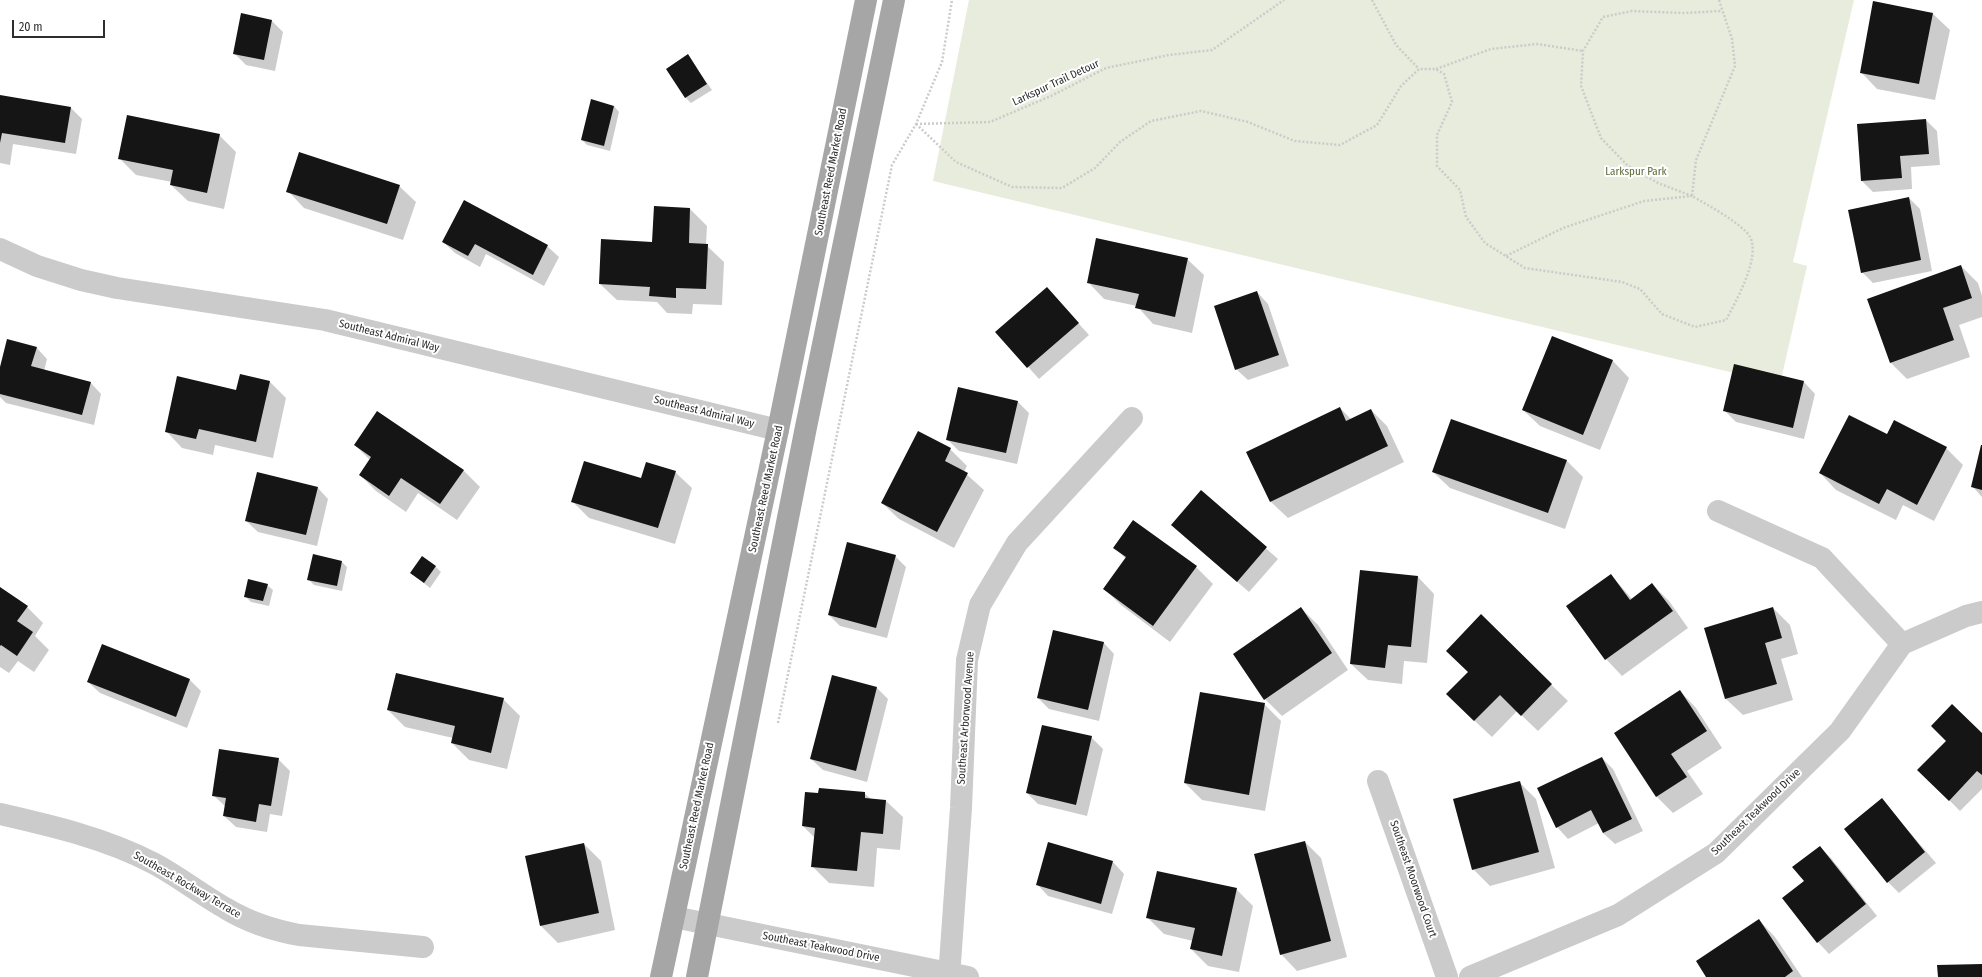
<!DOCTYPE html>
<html>
<head>
<meta charset="utf-8">
<style>
  body { margin:0 }
  #map { position:relative; width:1982px; height:977px; overflow:hidden; background:#fff; font-family:"Fira Sans Condensed",sans-serif }
  canvas { display:block }
  .scale { position:absolute; left:12px; top:20px; width:93px; height:18px; box-sizing:border-box; border:2px solid #2e2e2e; border-top:0; padding-left:5px; font-size:12px; line-height:14px; white-space:nowrap; color:#2e2e2e; -webkit-text-stroke:3px #fff; paint-order:stroke }
</style>
</head>
<body>
<div id="map">
<canvas width="1982" height="977"></canvas>
<div class="scale">20 m</div>
</div>
<script>
const ctx = document.querySelector('canvas').getContext('2d');
ctx.lineJoin = 'round';
function fill(path, color) { ctx.fillStyle = color; ctx.fill(path, 'evenodd'); }
function strokePath(path, color, width, dash) { ctx.strokeStyle = color; ctx.lineWidth = width; ctx.lineCap = dash ? 'butt' : 'round'; ctx.setLineDash(dash || []); ctx.stroke(path); }
function drawText(font, color, halo, rows, align = 'center') {
  ctx.font = font + ' "Fira Sans Condensed",sans-serif'; ctx.lineWidth = 4; ctx.setLineDash([]); ctx.textBaseline = 'middle'; ctx.strokeStyle = halo; ctx.fillStyle = color; for (const [text, x, y, turn = 0] of rows) {
    ctx.save(); ctx.translate(x, y); ctx.rotate((+turn || 0) * Math.PI / 180); ctx.textAlign = isNaN(turn) ? turn : align; if (halo) ctx.strokeText(text, 0, 0); ctx.fillText(text, 0, 0); ctx.restore();
  }
}
fill(new Path2D(`
  M969,0H1854L1793,262L1807,266L1780,384L933,181Z`), '#e8ecdc');
fill(new Path2D(`
  M1874,2L1933,14L1950,30L1935,100L1877,89L1861,72Z
  M271,20L283,32L275,71L246,65L234,53Z
  M688,56L712,90L691,103L686,98L668,69Z
  M0,96L71,108L82,119L76,154L13,144L10,165L0,163Z
  M614,106L619,112L610,151L587,145L582,140Z
  M1926,120L1937,131L1940,165L1911,167L1912,189L1873,192L1862,181L1858,125Z
  M219,135L236,152L224,209L188,201L171,185L172,182L136,175L119,158Z
  M399,186L416,202L403,240L304,208L288,191Z
  M1909,198L1920,209L1932,271L1873,283L1862,272Z
  M465,202L547,246L559,257L544,286L486,254L480,267L455,253L443,242Z
  M655,207L690,209L707,226L706,245L724,262L722,305L693,304L692,314L667,313L657,302L617,300L600,284L653,243Z
  M1187,259L1204,275L1192,333L1153,324L1137,306L1104,299L1088,282Z
  M1961,266L1978,283L1982,296V317L1959,325L1970,357L1907,379L1891,363Z
  M1047,288L1089,335L1039,379L997,332Z
  M1257,292L1268,304L1289,366L1248,380L1236,369Z
  M36,347L47,359L44,371L90,382L101,394L94,425L6,403L0,397V371Z
  M1613,361L1629,378L1600,450L1540,426L1523,410Z
  M1735,366L1804,382L1815,394L1804,439L1736,422L1724,410Z
  M270,382L286,398L273,458L215,445L213,455L182,448L166,431L237,391Z
  M959,388L1018,402L1029,413L1017,464L959,451L947,439Z
  M1340,408L1351,419L1371,410L1387,426L1404,462L1288,518L1271,502L1247,453Z
  M919,433L950,449L967,466L964,472L984,490L954,548L899,519L882,503Z
  M1887,435L1946,448L1963,465L1934,521L1903,505L1896,520L1836,490L1820,473Z
  M355,445L463,470L480,487L457,520L418,493L406,512L376,491L360,475L370,460Z
  M1982,446V497L1973,487Z
  M1567,461L1583,477L1565,529L1450,488L1433,472Z
  M675,472L692,488L675,544L589,518L572,501L642,479Z
  M317,487L328,499L317,546L258,532L246,521Z
  M1201,491L1278,559L1249,592L1184,536Z
  M1133,521L1196,567L1213,584L1170,642L1121,605L1104,589L1126,559L1114,547Z
  M314,555L342,562L347,567L342,591L314,585L308,579Z
  M895,556L906,567L887,638L840,626L829,615Z
  M435,566L441,572L430,588L411,573Z
  M1611,575L1632,599L1652,584L1669,601L1688,628L1622,676L1606,659Z
  M1418,577L1434,594L1427,663L1404,661L1402,684L1368,680L1351,664Z
  M267,585L273,590L269,606L251,602L245,596Z
  M0,588L27,607L43,623L35,636L49,650L34,672L18,661L9,673L0,667Z
  M1301,608L1318,625L1348,670L1282,716L1265,699Z
  M1773,608L1790,625L1798,654L1781,659L1793,700L1743,715L1726,699Z
  M1481,616L1568,701L1538,731L1517,711L1492,737L1464,711L1469,673Z
  M1103,642L1114,654L1099,721L1049,709L1038,698Z
  M103,646L190,680L201,691L187,728L100,693L88,682Z
  M833,676L877,688L888,699L867,782L823,770L811,759Z
  M1680,691L1696,708L1722,748L1687,771L1703,794L1673,813L1657,797L1616,733Z
  M503,699L520,716L507,769L469,760L452,743L453,738L405,727L388,710Z
  M1264,704L1281,721L1265,811L1202,800L1185,783Z
  M1982,734V789L1960,811L1919,770Z
  M1091,737L1103,749L1087,816L1038,804L1027,793Z
  M1602,758L1613,769L1643,831L1615,844L1603,833L1599,823L1568,839L1557,827Z
  M278,759L290,771L282,816L270,814L267,832L236,827L224,816L226,807L213,795Z
  M1519,782L1536,799L1555,868L1490,886L1473,869Z
  M864,793L871,799L886,801L903,817L900,850L877,848L874,887L829,883L812,866L815,838L803,826Z
  M1882,800L1936,863L1899,893L1888,882Z
  M1305,842L1321,858L1347,957L1297,971L1281,954Z
  M584,844L601,861L615,930L558,943L541,926L526,857Z
  M1048,844L1113,862L1124,874L1112,914L1048,896L1037,884Z
  M1820,847L1831,858L1877,916L1829,954L1818,942L1784,898L1805,881Z
  M1236,889L1253,906L1239,972L1208,966L1191,949L1193,941L1164,934L1148,918Z
  M1759,920L1775,937L1802,977H1707Z`), '#0003');
fill(new Path2D(`
  M1873,1L1933,13L1919,84L1860,73Z
  M241,13L272,20L264,60L233,54Z
  M688,54L707,84L685,98L666,69Z
  M0,95L71,107L65,143L2,133L0,143Z
  M591,99L614,106L604,146L581,140Z
  M127,115L220,134L207,193L170,185L173,170L118,159Z
  M1926,119L1929,154L1900,156L1902,178L1861,181L1857,124Z
  M299,152L400,185L387,224L286,192Z
  M1909,197L1921,260L1861,273L1848,210Z
  M464,200L548,245L533,275L475,244L468,256L442,242Z
  M654,206L690,208L689,243L708,244L706,289L676,288V298L649,296L650,287L599,284L601,239L652,242Z
  M1096,238L1188,258L1175,317L1135,308L1139,294L1087,283Z
  M1961,265L1972,298L1943,308L1954,340L1890,363L1867,299Z
  M1047,287L1079,323L1027,368L995,332Z
  M1257,291L1279,355L1235,370L1214,306Z
  M1552,336L1613,360L1583,435L1522,410Z
  M7,339L37,347L31,366L91,382L82,415L0,394V367Z
  M1734,364L1804,381L1793,428L1723,411Z
  M240,374L270,381L256,442L199,429L196,439L165,432L177,376L236,390Z
  M958,387L1018,401L1006,453L946,440Z
  M1340,407L1346,421L1371,409L1388,446L1270,502L1246,452Z
  M377,411L464,470L440,504L401,478L389,496L359,475L371,457L354,445Z
  M1849,415L1887,434L1894,420L1947,447L1917,505L1887,489L1879,504L1819,473Z
  M1451,419L1567,460L1548,513L1432,472Z
  M918,431L951,448L945,461L968,473L937,532L881,503Z
  M1981,445H1982V490L1971,487Z
  M584,461L641,478L646,462L676,471L658,528L571,502Z
  M257,472L318,487L306,535L245,521Z
  M1201,490L1267,547L1237,582L1171,525Z
  M1133,520L1197,566L1153,626L1103,589L1126,557L1113,548Z
  M847,542L896,555L876,628L828,615Z
  M313,554L342,561L337,586L307,580Z
  M422,556L436,566L424,583L410,573Z
  M1360,570L1418,576L1411,647L1388,645L1385,668L1350,664Z
  M1611,574L1630,600L1652,583L1673,611L1605,660L1566,606Z
  M248,579L268,584L263,601L244,597Z
  M0,587L28,606L17,621L33,632L17,656L1,645L0,646Z
  M1301,607L1332,653L1264,700L1233,654Z
  M1773,607L1782,638L1765,643L1777,684L1725,699L1704,628Z
  M1481,614L1552,684L1521,716L1500,695L1474,721L1446,694L1468,672L1446,651Z
  M1053,630L1104,642L1088,710L1037,698Z
  M102,644L190,679L176,717L87,682Z
  M396,673L504,698L491,753L451,743L455,726L387,710Z
  M832,675L877,687L856,771L810,759Z
  M1680,690L1707,731L1671,754L1687,777L1656,797L1614,733Z
  M1200,692L1265,703L1249,795L1184,783Z
  M1952,704L1982,733V775L1977,771L1949,801L1917,770L1946,741L1931,726Z
  M1042,725L1092,736L1076,805L1026,793Z
  M219,749L279,758L271,806L259,804L256,822L223,816L226,798L212,796Z
  M1602,757L1632,819L1603,833L1591,810L1556,828L1537,788Z
  M1520,781L1539,852L1472,870L1453,799Z
  M819,788L865,792V798L886,800L883,834L861,832L857,871L811,867L815,828L802,826L805,792L818,793Z
  M1882,798L1925,852L1887,883L1844,829Z
  M1305,841L1331,941L1280,955L1254,854Z
  M1048,842L1113,861L1101,904L1036,885Z
  M584,843L599,913L540,926L525,856Z
  M1820,846L1866,904L1817,943L1782,898L1804,881L1792,867Z
  M1157,871L1237,888L1222,956L1190,949L1195,928L1146,918Z
  M1759,919L1793,971L1785,977H1706L1696,961Z
  M1982,964V977H1938L1937,965Z`), '#151515');
strokePath(new Path2D(`
  M1372,0L1396,45L1419,69
  M1436,69L1491,49L1537,44L1583,51
  M916,124L956,162L1012,187L1062,188L1095,168L1120,142L1151,121L1201,111L1248,122L1295,141L1340,145L1377,125L1401,86L1419,69H1436L1444,74L1452,102L1437,135V166L1460,190L1466,217L1485,243L1525,268L1622,282L1640,289L1662,314L1695,327L1726,320C1736,301 1761,257 1750,237C1743,224 1706,204 1692,196L1696,160L1735,66L1732,39L1719,0
  M916,124L990,122L1051,96L1106,68L1169,55L1212,50L1284,0
  M1692,196L1658,183L1628,166L1601,138L1581,86L1583,51L1603,17L1632,11L1684,13L1721,11
  M1506,256L1563,228L1644,201L1692,196
  M778,723L892,165L916,124L942,62L952,0`), '#cbcbcb', 2.5, [2, 2]);
strokePath(new Path2D(`
  M0,249L37,266L81,280L117,288L325,320L778,430
  M1718,511L1822,558L1902,644
  M1378,781L1447,977
  M0,814C52,826 105,838 153,863C178,876 200,894 225,908C248,922 272,930 299,935L423,947
  M674,917L968,977
  M949,977L961,808L967,660L980,605L1017,543L1132,418
  M1470,977L1618,915L1716,853L1840,731L1902,644L1966,616L1982,612`), '#cbcbcb', 22);
strokePath(new Path2D(`
  M661,977L778,430L866,0
  M697,977L806,427L894,0`), '#a6a6a6', 22);
drawText('11px', '#2e2e2e', '#fff', [
  ["Larkspur Trail Detour",1056,83,-25],
  ["Southeast Reed Market Road",831,172,-79],
  ["Southeast Admiral Way",389,336,14],
  ["Southeast Admiral Way",704,412,14],
  ["Southeast Reed Market Road",766,489,-78],
  ["Southeast Arborwood Avenue",966,718,-86],
  ["Southeast Reed Market Road",697,806,-78],
  ["Southeast Teakwood Drive",1756,812,-44],
  ["Southeast Moorwood Court",1413,879,71],
  ["Southeast Rockway Terrace",187,885,30],
  ["Southeast Teakwood Drive",821,947,11]
]);
drawText('11px', '#5c6a3b', '#fff', [
  ["Larkspur Park",1636,172]
]);
</script>
</body>
</html>
